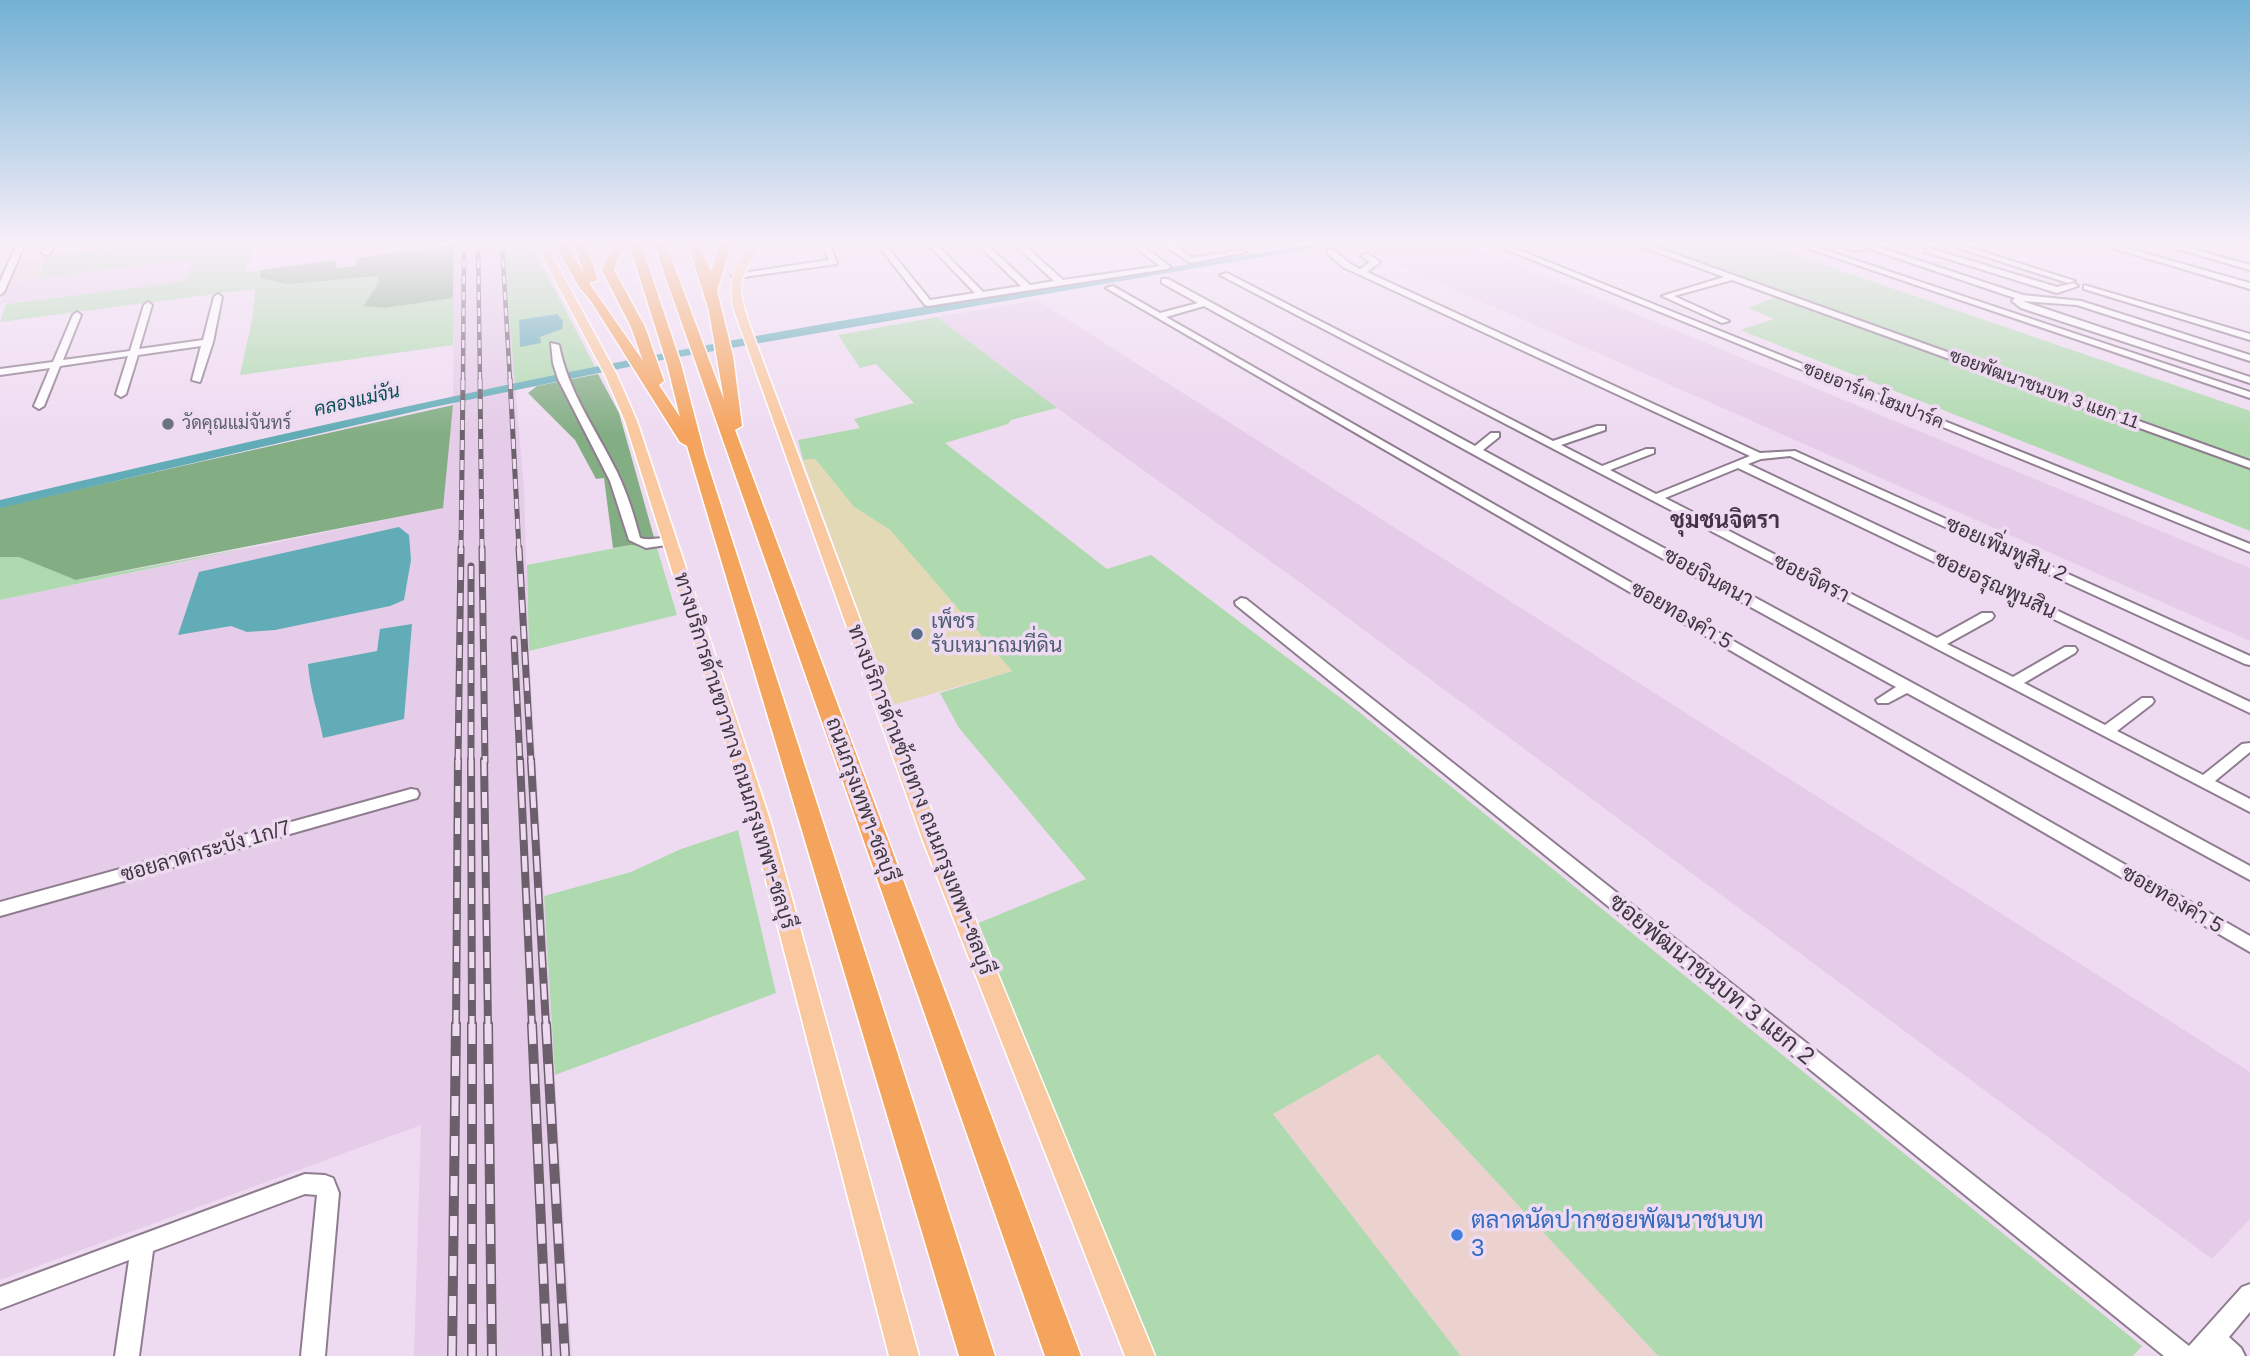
<!DOCTYPE html>
<html>
<head>
<meta charset="utf-8">
<style>
  body { margin:0 }
  canvas { display:block; background:#efdbf1 }
</style>
</head>
<body>
<canvas width="2250" height="1356"></canvas>
<script>
const ctx = document.querySelector('canvas').getContext('2d');
ctx.lineJoin = 'round';
function fill(path, color) { ctx.fillStyle = color; ctx.fill(path, 'evenodd'); }
function strokePath(path, color, width, dash) { ctx.strokeStyle = color; ctx.lineWidth = width; ctx.lineCap = dash ? 'butt' : 'round'; ctx.setLineDash(dash || []); ctx.stroke(path); }
function drawText(font, color, halo, rows, align = 'center') {
  ctx.font = font + ' Helvetica,Sarabun,sans-serif'; ctx.lineWidth = 7; ctx.setLineDash([]); ctx.textBaseline = 'middle'; ctx.strokeStyle = halo; ctx.fillStyle = color; for (const [text, x, y, turn = 0] of rows) {
    ctx.save(); ctx.translate(x, y); ctx.rotate((+turn || 0) * Math.PI / 180); ctx.textAlign = isNaN(turn) ? turn : align; if (halo) ctx.strokeText(text, 0, 0); ctx.fillText(text, 0, 0); ctx.restore();
  }
}
fill(new Path2D(`
  M44,257L40,278L9,282L7,286L0,287V271L7,261Z
  M1378,1054L1658,1356H1461L1273,1114Z`), '#ecd2cf');
fill(new Path2D(`
  M454,244H503L524,491L529,651L572,1356H414L421,1125L0,1280V600L442,508L453,405Z
  M1371,244H1467L2250,568V641L1358,247Z
  M196,258L184,281L0,304L9,282Z
  M1037,300L2250,1072V1219L2212,1259L1302,584L1057,408L937,317Z`), '#e5cce8');
fill(new Path2D(`
  M149,244H254L246,272L261,270V278L331,280L378,276L379,282L363,305L385,308L454,298L453,345L240,375L253,315L255,289L0,322L6,304L184,281L195,258L40,278L44,257Z
  M503,244H531L595,367L515,384Z
  M1644,244H1763L2250,411V461Z
  M1776,297L2250,468V531L1740,330L1774,319L1748,308Z
  M937,317L1057,408L1011,420L1008,424L945,443L1107,569L1151,555L1354,708L2142,1346L2133,1356H1658L1378,1054L1273,1114L1461,1356H1155L976,924L1086,879L959,728L940,693L1012,671L890,530L854,507L815,459L803,460L798,440L860,428L854,419L914,403L876,364L860,368L838,335Z
  M631,545L657,548L677,615L529,651L527,565Z
  M258,546L0,600V557H19L77,580Z
  M738,830L776,993L555,1075L544,896L631,872L681,849Z`), '#afdaaf');
fill(new Path2D(`
  M454,245L453,298L385,308L363,306L379,282L378,276L287,284L260,278L261,270L335,260L337,268L355,266L357,258Z
  M598,374L619,413L657,548L631,545L613,548L604,478L596,479L575,440L528,393L537,386Z
  M453,405L443,508L76,580L19,557H0V507Z`), '#83ae84');
fill(new Path2D(`
  M815,459L854,507L890,530L1012,671L893,705L803,460Z`), '#e3d9b4');
fill(new Path2D(`
  M557,314L563,321L562,329L540,337L541,343L520,347L519,320Z
  M399,527L409,535L411,560L404,600L390,606L275,630L247,632L231,626L178,635L199,572Z
  M412,624L404,719L323,738C318,711 310,692 308,664L377,651L380,629Z`), '#61acb6');
fill(new Path2D(`
  M1316,244H1337L667,359L429,408L0,508V500C221,448 442,396 665,353C881,311 1099,279 1316,244Z`), '#61acb6');
const minor = new Path2D(`
  M17,244H25L4,292L0,295V282Z
  M47,244H55L49,255H46L42,253Z
  M97,244H105L99,250L95,248Z
  M281,244H289L284,248L280,246Z
  M822,244H830L837,264L736,278L732,276L736,274L829,260Z
  M877,244H885L930,300L975,293L928,244H936L983,292L1021,286L977,244H986L1030,285L1054,281L1014,244H1023L1063,280L1160,266L1131,244H1140L1171,267L1167,269L928,306L925,305Z
  M1162,244H1197L1179,249L1192,258L1242,250L1246,252L1191,263Z
  M1493,244H1504L2250,544V552Z
  M1635,244H1647L2250,461V468L1732,280L1674,296L1729,321L1722,323L1662,296L1724,277Z
  M1795,244H1807L2250,392V398Z
  M1832,244L1856,247L1878,244L1875,246L2023,295L2081,301L2250,355V361L2077,305L2022,301L2250,377V383L2021,308L2012,301L2015,298L1867,248L1856,251Z
  M1946,244H1958L2075,281L2068,283Z
  M2099,244H2112L2250,283V289Z
  M2161,244H2174L2250,265V270Z
  M1929,248L2057,287L2074,283L2078,286L2057,293L1926,252L1925,250Z
  M1328,250H1334L1349,263L1360,269L1370,262L1361,256L1368,254L1380,262L1367,272L1760,453L1795,451L2250,656V665L2245,664L1790,456L1761,459L1748,464L2250,702V713L1738,468L1665,498L1937,638L1982,613H1992L1994,616L1992,619L1947,644L2013,677L2065,647H2075L2077,650L2075,653L2024,683L2105,725L2142,698H2152L2154,701L2152,704L2117,731L2203,775L2242,744L2250,743V752L2215,781L2250,799V812L1220,275L1227,273L1553,441L1597,426H1605V430L1561,445L1602,466L1646,449H1654V453L1610,470L1656,494L1750,456L1343,267L1328,254Z
  M1162,279H1168L1475,446L1491,433H1499V437L1483,450L2250,866V880L1907,693L1888,703H1878L1876,700L1896,687L1204,306L1166,317L2250,936V952L1106,288L1113,286L1160,313L1198,303L1162,283Z
  M2084,285L2250,334V340L2084,289Z
  M218,294L222,297L213,342L200,382L192,380L201,346L138,355L126,394L121,397L116,394L128,356L60,366L44,406L39,409L34,406L50,368L0,375V369L53,362L73,315L77,312L81,315L63,360L130,351L144,305L148,302L152,305L139,349L203,340L214,297Z
  M551,343L559,345C568,392 596,429 617,472C627,493 634,515 640,538C652,542 666,534 675,541L673,544L646,548L629,540L610,481L558,379L553,363Z
  M1241,598L1246,599L2189,1346L2242,1287L2250,1284V1312L2229,1337L2241,1348L2245,1356H2164L1236,605L1235,602Z
  M411,789L417,790L419,794L417,798L0,916V902Z
  M305,1174L325,1175L333,1178L339,1193L325,1356H301L317,1195L305,1194L153,1251L139,1356H115L129,1260L0,1309V1287Z`);
const major = new Path2D(`
  M536,244H546L617,375L637,421L771,823L919,1356H889L751,823L625,421L605,375Z
  M753,244H764C732,282 739,293 754,337L943,841L1155,1356H1125L923,841L734,310C728,282 733,264 753,244Z`);
const highway = new Path2D(`
  M555,244H567L584,274L574,244H586L598,280L589,283L643,361L631,327L602,270L608,254L620,244H641L681,364L705,456L995,1356H959L687,446L680,442L591,301L579,287ZM630,247L667,364L680,417L659,385L664,381L645,327L614,270L619,256Z
  M654,244H666L724,400L709,311L688,244H700L711,272L719,244H731L717,291L733,356L742,426L735,430L1081,1356H1045Z`);
strokePath(minor, '#8e7c8f', 4);
strokePath(major, '#fff', 3);
strokePath(highway, '#fff', 3);
fill(minor, '#fff');
fill(major, '#f9c89e');
fill(highway, '#f5a45e');
const railFar4 = new Path2D(`
  M478,244L480,380
  M502,244L510,380
  M463,380L464,244`);
const railFar3 = new Path2D(`
  M480,379L482,550
  M510,379L519,550
  M461,550L463,379`);
const railFar2 = new Path2D(`
  M482,548L485,762
  M519,548L531,762
  M471,566V762
  M514,639L520,762
  M458,762L461,548`);
const railFar1 = new Path2D(`
  M471,760L472,1026
  M484,760L488,1026
  M520,760L532,1026
  M531,760L546,1026
  M456,1026L458,760`);
const rail = new Path2D(`
  M472,1024V1356
  M488,1024L492,1356
  M532,1024L547,1356
  M546,1024L565,1356
  M452,1356L456,1024`);
strokePath(railFar4, '#6a5f6a', 4.5);
strokePath(railFar3, '#6a5f6a', 5);
strokePath(railFar2, '#6a5f6a', 7);
strokePath(railFar1, '#6a5f6a', 8);
strokePath(rail, '#6a5f6a', 10);
strokePath(railFar4, '#efdbf1', 2.5, [8]);
strokePath(railFar3, '#efdbf1', 3.5, [10]);
strokePath(railFar2, '#efdbf1', 4.5, [13]);
strokePath(railFar1, '#efdbf1', 5, [16]);
strokePath(rail, '#efdbf1', 7, [20]);
const sky = ctx.createLinearGradient(0, 0, 0, 434);
sky.addColorStop(0, '#72b1d4');
sky.addColorStop(0.56, '#f8eff9');
sky.addColorStop(1, '#f8eff900');
ctx.fillStyle = sky;
ctx.fillRect(0, 0, 2250, 434);
for (const [x, y, r, color] of [
  [168,424,7,"#6b7280"],
  [917,634,7,"#5c6f8a"],
  [1457,1235,7,"#3f7fe0"]
]) { const dot = new Path2D(); dot.arc(x, y, r, 0, 2 * Math.PI); ctx.fillStyle = color; ctx.fill(dot); strokePath(dot, '#efdbf1', 2.5); }
drawText('18px', '#3f373f', '#efdbf1', [
  ["ซอยพัฒนาชนบท 3 แยก 11",2044,390,20],
  ["ซอยอาร์เค โฮมปาร์ค",1873,396,22]
]);
drawText('18px', '#5b616d', '#efdbf1', [
  ["วัดคุณแม่จันทร์",182,424]
], 'left');
drawText('italic 19px', '#0b4f57', '#efdbf1', [
  ["คลองแม่จัน",357,401,-13]
]);
drawText('21px', '#3f373f', '#efdbf1', [
  ["ซอยเพิ่มพูสิน 2",2006,550,24],
  ["ซอยจินตนา",1708,578,29],
  ["ซอยจิตรา",1811,579,27],
  ["ซอยอรุณพูนสิน",1995,586,25],
  ["ซอยทองคำ 5",1681,616,30],
  ["ทางบริการด้านขวาทาง ถนนกรุงเทพฯ-ชลบุรี",734,751,73],
  ["ถนนกรุงเทพฯ-ชลบุรี",861,800,70],
  ["ทางบริการด้านซ้ายทาง ถนนกรุงเทพฯ-ชลบุรี",920,800,69],
  ["ซอยลาดกระบัง 1ก/7",206,852,-16],
  ["ซอยทองคำ 5",2172,900,30]
]);
drawText('21px', '#4e5e75', '#efdbf1', [
  ["เพ็ชร",931,622],
  ["รับเหมาถมที่ดิน",931,646]
], 'left');
drawText('bold 23px', '#433344', '#efdbf1', [
  ["ชุมชนจิตรา",1725,522]
]);
drawText('24px', '#3f373f', '#efdbf1', [
  ["ซอยพัฒนาชนบท 3 แยก 2",1711,980,39]
]);
drawText('24px', '#366cbe', '#efdbf1', [
  ["ตลาดนัดปากซอยพัฒนาชนบท",1471,1221],
  ["3",1471,1249]
], 'left');
</script>
</body>
</html>
